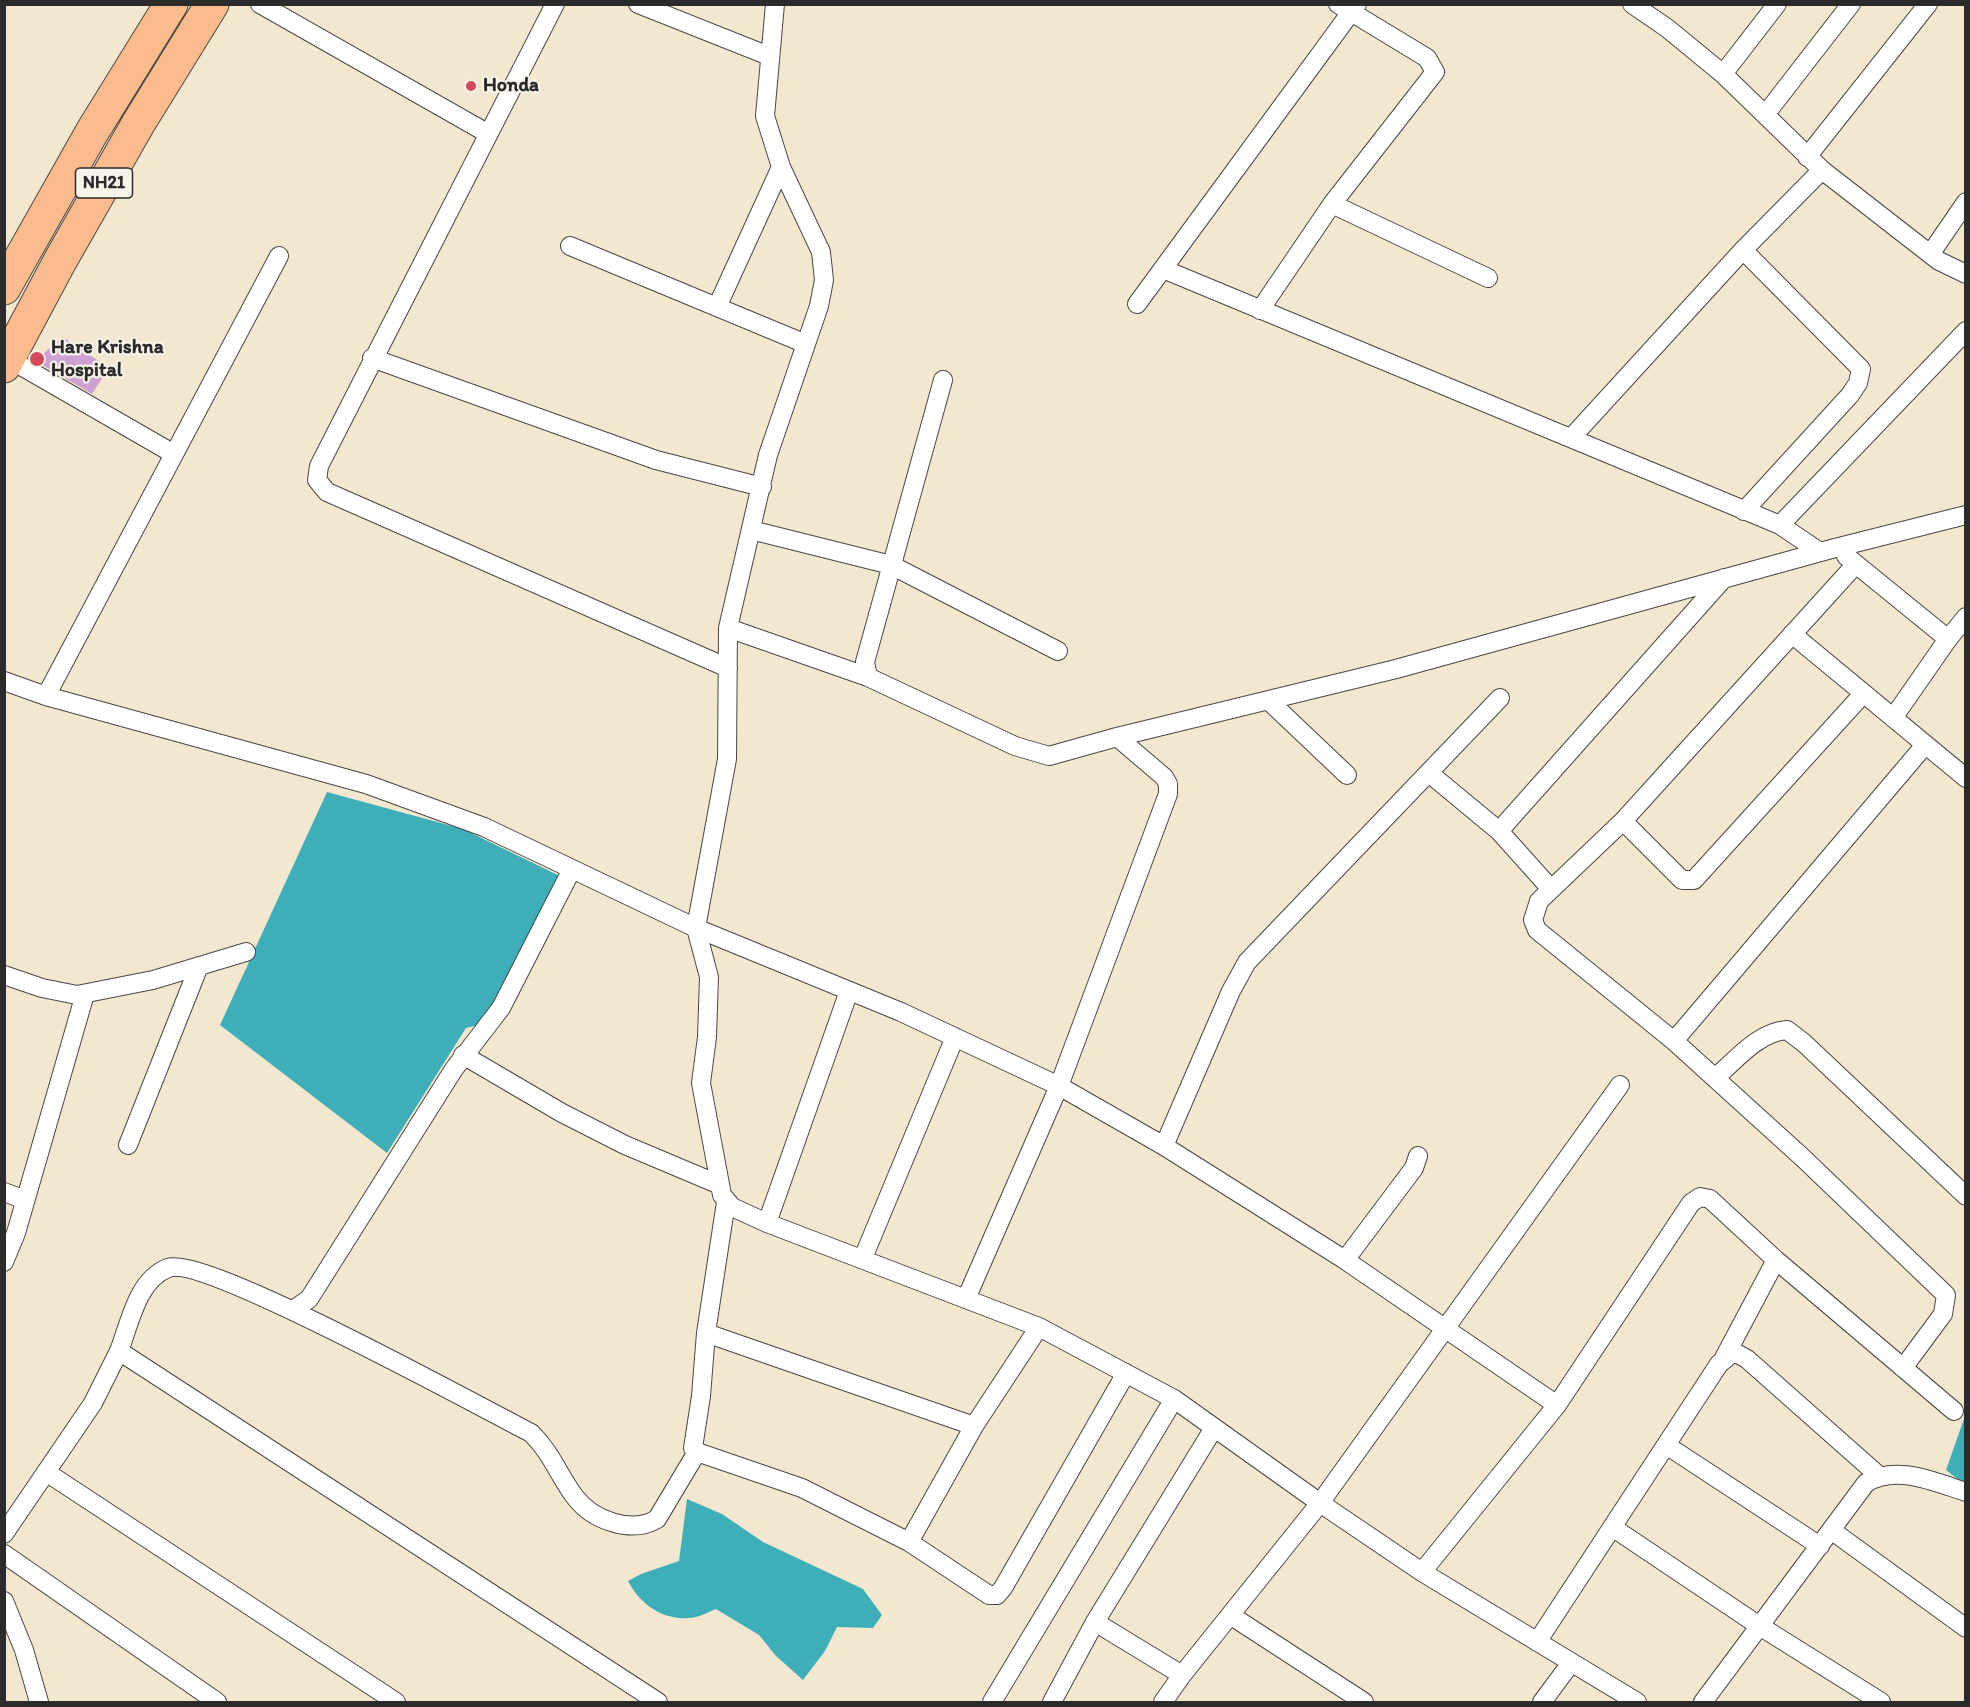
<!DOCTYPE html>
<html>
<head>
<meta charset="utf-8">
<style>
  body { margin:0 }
  #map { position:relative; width:1970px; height:1707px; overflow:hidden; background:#f3e7cf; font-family:Itim,sans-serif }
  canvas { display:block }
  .frame { position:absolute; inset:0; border:6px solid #2b2b2b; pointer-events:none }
</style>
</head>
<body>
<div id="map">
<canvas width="1970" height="1707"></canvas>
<div class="frame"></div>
</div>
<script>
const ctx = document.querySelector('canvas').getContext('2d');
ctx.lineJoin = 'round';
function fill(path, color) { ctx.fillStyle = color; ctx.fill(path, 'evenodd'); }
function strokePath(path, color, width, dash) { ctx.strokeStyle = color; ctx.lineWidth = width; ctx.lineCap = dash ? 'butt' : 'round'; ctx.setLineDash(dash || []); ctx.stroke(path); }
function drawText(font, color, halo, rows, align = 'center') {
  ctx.font = font + ' Itim,sans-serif'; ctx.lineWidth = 4.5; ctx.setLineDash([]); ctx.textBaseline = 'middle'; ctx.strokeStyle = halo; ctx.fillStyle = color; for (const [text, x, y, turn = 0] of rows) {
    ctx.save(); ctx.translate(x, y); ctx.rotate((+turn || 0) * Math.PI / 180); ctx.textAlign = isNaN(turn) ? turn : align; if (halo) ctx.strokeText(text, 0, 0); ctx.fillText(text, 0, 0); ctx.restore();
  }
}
fill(new Path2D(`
  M327,792L463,829L564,878L487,1023L466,1028L387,1153L220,1025Z
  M1965,1416V1485L1946,1470Z
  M687,1499L722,1514L763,1542L863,1589L882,1615L873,1628L837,1627L825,1651L803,1680L776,1656L759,1635L716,1609C708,1612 698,1618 689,1618C662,1620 640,1604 628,1581L641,1574L679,1561Z`), '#3eafb8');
fill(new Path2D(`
  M63,337L109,368L92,394L39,363L37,359Z`), '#cda1d1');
const street = new Path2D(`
  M260,4L487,133
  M555,4L319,466L317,480L327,492L728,668
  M638,4L769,56
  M775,4L765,116L781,167L821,252L824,280L819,306L768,455L728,628L727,759L696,928L709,977L707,1037L701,1083L722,1195L732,1207L767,1223L1039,1327L1174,1399L1320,1503L1422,1572L1637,1702
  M1632,4L1667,28L1723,74L1822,170L1939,261L1966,274
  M1723,74L1777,4
  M1765,115L1851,4
  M1807,157L1928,4
  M1332,204L1488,278
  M570,246L806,344
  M1743,250L1861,369L1858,383L1850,395L1744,511
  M1931,253L1966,202
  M1163,269L1780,525L1820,552
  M1137,304L1357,4
  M717,307L781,167
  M1260,310L1332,204L1435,72L1427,58L1338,4
  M372,358L656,460L762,487
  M9,359L174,454
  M1571,438L1743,250L1822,170
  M1780,525L1966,331
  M751,530L891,565L1058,651
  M1846,556L1948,639L1966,617
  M1856,564L1623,821L1539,901L1533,920L1537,930L1674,1041L1803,1158L1946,1295L1943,1314L1903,1368
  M728,628L868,677L1015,746L1049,756L1117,737L1396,669L1835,548L1966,515
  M1792,634L1966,778
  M868,677L865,662L943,380
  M4,681L46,696L366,784L484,827L696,928L901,1012L1059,1086L1164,1146L1345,1260L1557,1405
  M46,696L279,256
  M1268,700L1347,775
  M1893,718L1948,639
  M1429,773L1499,831L1551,889
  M1623,821L1682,880H1694L1863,694
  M1499,831L1724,578
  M4,975L42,988L77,995L153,980L246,952
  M1674,1041L1925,745
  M463,1055L562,1113L625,1145L720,1185
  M1715,1078C1736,1060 1758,1032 1787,1030L1804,1043L1966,1196
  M128,1145L199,966
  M1164,1146L1231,991L1247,962L1500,698
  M4,1192L25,1200
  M726,1202L706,1333L701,1396L693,1448L697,1452L802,1488L909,1542L989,1595H997L1003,1588L1126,1373
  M767,1223L849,991
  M863,1258L955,1037
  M1345,1260L1414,1168L1418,1156
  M4,1262L16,1233L85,994
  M966,1299L1059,1086L1168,794V784L1164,777L1117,737
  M293,1310L309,1299L454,1069L501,1008L572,869
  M706,1333L974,1426
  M119,1351C130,1323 137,1280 168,1268C203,1254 482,1408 531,1433C551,1452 559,1476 575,1497C593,1521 632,1534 657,1519L697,1452
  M1724,1358L1776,1260
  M1666,1445L1820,1546
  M46,1472L396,1702
  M1612,1527L1758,1625L1881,1702
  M1831,1530L1966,1628
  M4,1534L93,1403L119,1351L658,1702
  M909,1542L974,1426L1039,1327
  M4,1554L217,1702
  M1422,1572L1557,1405L1691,1203L1700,1197L1710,1199L1776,1260L1954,1411
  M4,1601L24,1650L39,1702
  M1230,1615L1364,1702
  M1095,1622L1182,1675
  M1537,1642L1719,1364L1731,1354H1738L1747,1359L1878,1475
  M992,1702L1174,1399
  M1052,1702L1095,1622L1214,1428
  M1163,1702L1182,1675L1320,1503L1620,1085
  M1542,1702L1571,1663
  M1703,1702L1866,1483C1896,1464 1935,1482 1966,1492`);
const highway = new Path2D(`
  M4,288L92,132L171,4
  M4,366L60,261L138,124L212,4`);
strokePath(street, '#494744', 20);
strokePath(highway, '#494744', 35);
strokePath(street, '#fff', 18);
strokePath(highway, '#fbbb8c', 33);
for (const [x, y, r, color] of [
  [471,86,6,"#d1495b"],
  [37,359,8,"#d1495b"]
]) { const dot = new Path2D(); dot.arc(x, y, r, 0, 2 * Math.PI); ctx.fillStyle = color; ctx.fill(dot); strokePath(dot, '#f7f3e8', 2); }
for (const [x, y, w] of [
  [104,183,57]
]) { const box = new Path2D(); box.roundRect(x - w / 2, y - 15, w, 30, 4.5); ctx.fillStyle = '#f7f3e8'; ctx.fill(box); strokePath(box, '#2b2b2b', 1.5); }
drawText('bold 18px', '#2b2b2b', null, [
  ["NH21",104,183]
]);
drawText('bold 20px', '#2b2b2b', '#f7f3e8', [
  ["Honda",483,86],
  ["Hare Krishna",51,348],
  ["Hospital",51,371]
], 'left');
</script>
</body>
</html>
